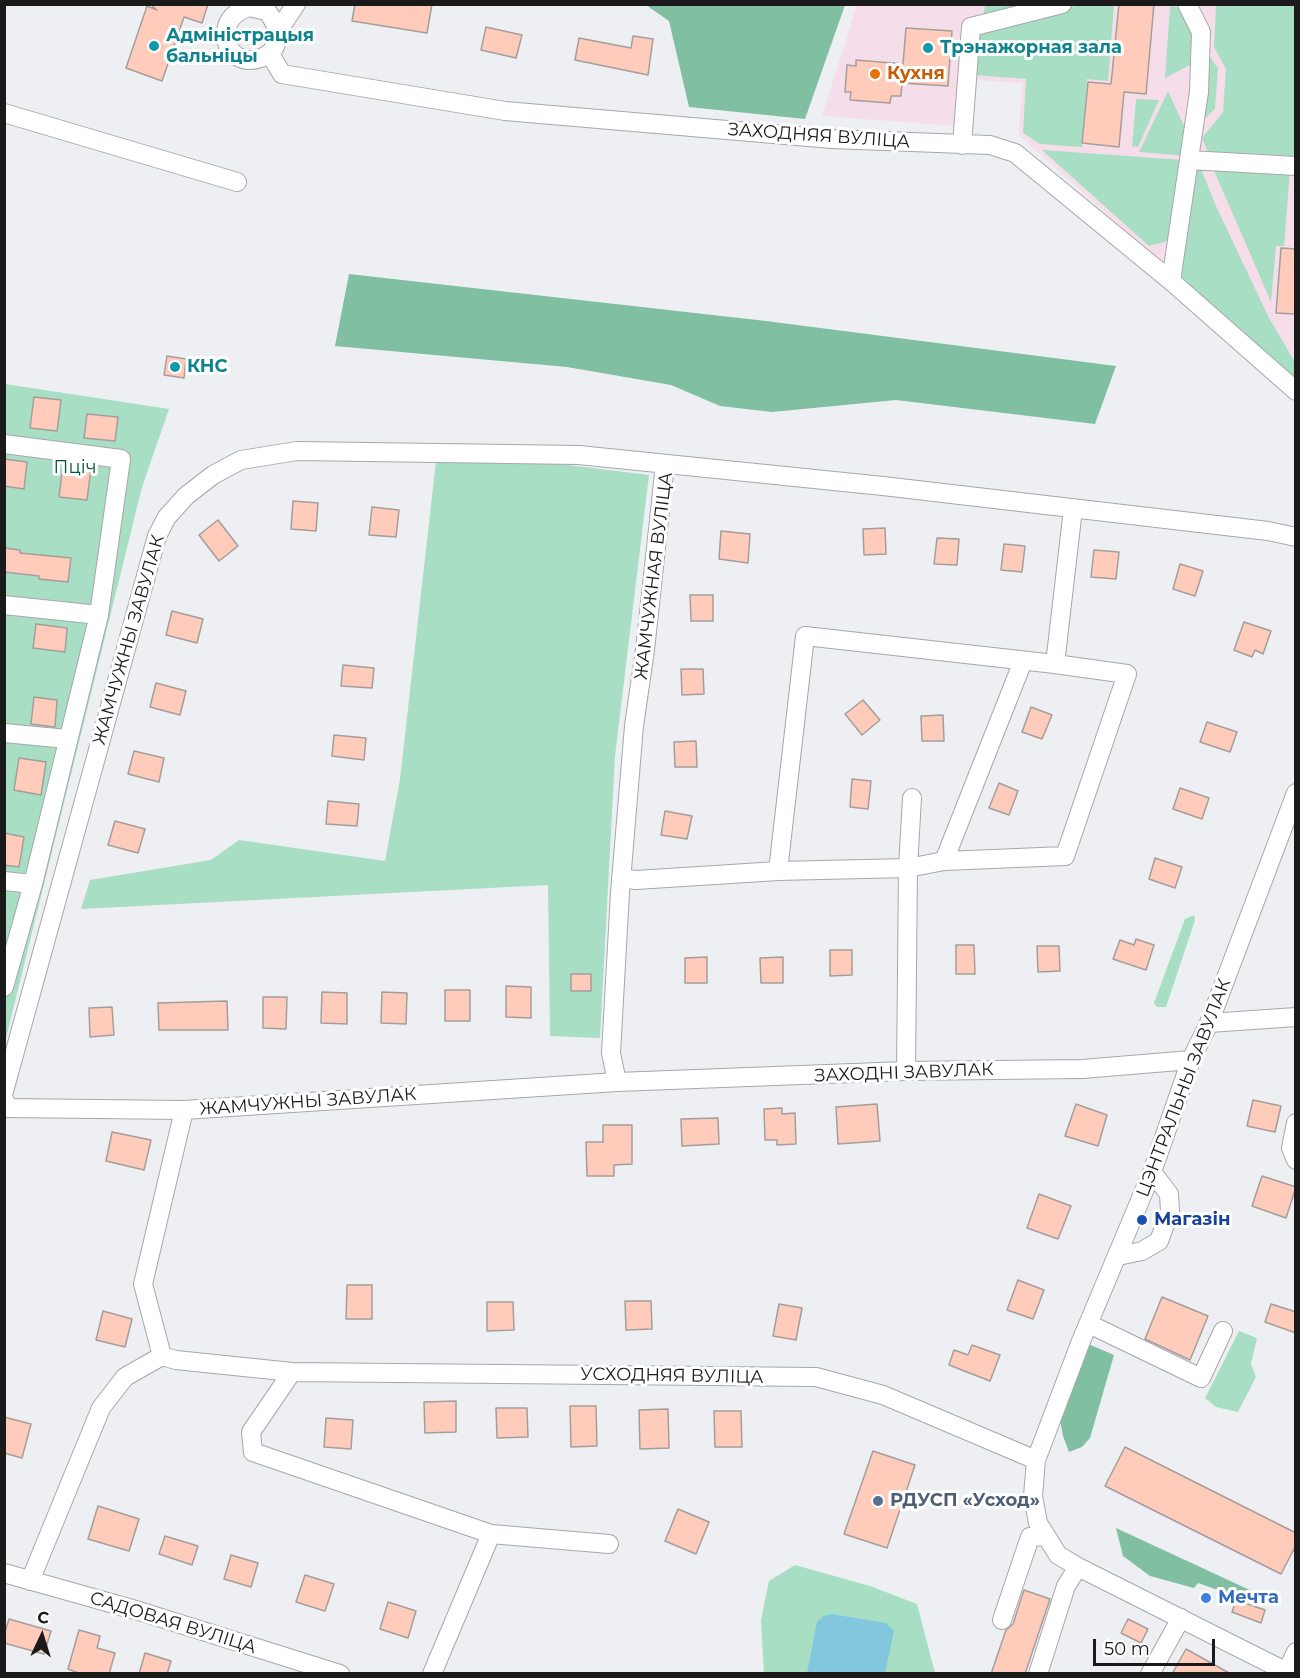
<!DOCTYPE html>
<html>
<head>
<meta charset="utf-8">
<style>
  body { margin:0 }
  #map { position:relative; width:1300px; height:1678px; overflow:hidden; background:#eeeff3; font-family:Montserrat,sans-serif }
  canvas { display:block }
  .frame { position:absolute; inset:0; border:6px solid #1a1a1b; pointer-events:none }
  .north { position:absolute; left:12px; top:1606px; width:60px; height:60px; -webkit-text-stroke:4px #fff; paint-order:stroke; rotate:4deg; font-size:16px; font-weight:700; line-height:24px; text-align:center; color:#1a1a1b }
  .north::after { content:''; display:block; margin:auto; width:21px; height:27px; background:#1a1a1b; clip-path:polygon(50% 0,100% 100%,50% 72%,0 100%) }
  .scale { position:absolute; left:1093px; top:1639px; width:122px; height:27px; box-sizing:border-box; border:3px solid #1a1a1b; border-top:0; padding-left:8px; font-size:18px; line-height:21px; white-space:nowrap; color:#1a1a1b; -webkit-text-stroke:4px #fff; paint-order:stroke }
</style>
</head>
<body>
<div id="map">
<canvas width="1300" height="1678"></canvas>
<div class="frame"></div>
<div class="north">С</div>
<div class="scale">50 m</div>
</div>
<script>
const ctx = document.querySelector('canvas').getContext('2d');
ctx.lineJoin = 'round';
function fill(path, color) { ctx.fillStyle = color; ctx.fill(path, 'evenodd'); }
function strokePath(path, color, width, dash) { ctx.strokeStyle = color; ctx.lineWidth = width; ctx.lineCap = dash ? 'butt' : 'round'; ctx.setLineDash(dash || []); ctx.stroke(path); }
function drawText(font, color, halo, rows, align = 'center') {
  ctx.font = font + ' Montserrat,sans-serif'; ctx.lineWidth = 6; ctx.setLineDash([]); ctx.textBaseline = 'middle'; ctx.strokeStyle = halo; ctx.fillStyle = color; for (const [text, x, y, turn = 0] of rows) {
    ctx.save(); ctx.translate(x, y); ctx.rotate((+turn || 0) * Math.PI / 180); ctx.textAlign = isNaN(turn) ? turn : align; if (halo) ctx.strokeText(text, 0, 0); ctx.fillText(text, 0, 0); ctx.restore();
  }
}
fill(new Path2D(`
  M857,5H1295V384L1019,135L1022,83L961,79L958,126L822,116Z`), '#f5deea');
fill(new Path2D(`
  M985,5H1037L983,17Z
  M1080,5H1114L1108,81L1087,79L1082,147L1040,144L1023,133L1026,79L973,75L976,30Z
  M1216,5H1295V156L1208,152L1202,138L1223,112L1226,69L1214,47Z
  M1170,6L1185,9L1192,26L1190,65L1165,78Z
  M1210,57L1218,68L1215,109L1201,122L1204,63Z
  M1168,91L1190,139L1187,156L1139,152Z
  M1136,99L1159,100L1138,147L1132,146Z
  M1042,150L1184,160L1171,240L1149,246Z
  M1191,164H1199L1216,206L1269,318L1295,362V381L1175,271Z
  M1212,166L1290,170L1284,246H1276L1271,302Z
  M5,384L169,409L142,487L5,1042Z
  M436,461L552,463L649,475L615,756L600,1038L550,1036L548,885L81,909L90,880L211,860L239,840L385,861L400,779Z
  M1194,915L1195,920L1166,1007H1157L1154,1003L1185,919Z
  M1239,1331L1257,1338L1251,1364L1256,1377L1238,1412L1216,1407L1205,1398Z
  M795,1565L870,1586L917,1604L935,1673L764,1674L761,1620L769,1581Z`), '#a8dec4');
fill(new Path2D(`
  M646,5H845L805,119L689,107L669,21Z
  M349,274L766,321L1116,366L1095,424L896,400L772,412L720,406L671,385L567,367L335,346Z
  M1081,1341L1114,1355L1090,1438L1082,1447L1069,1452L1063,1436L1057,1404Z
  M1116,1528L1267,1598L1238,1597L1198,1583L1194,1588L1150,1576L1123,1556Z`), '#81bfa2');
fill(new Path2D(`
  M831,1614L886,1623L894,1631L885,1673H807L817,1622L824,1616Z`), '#82c7de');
const building = new Path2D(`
  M153,4H208L202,23L184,17L162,81L126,68L147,6L157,10L153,7Z
  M355,4H432L427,33L352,21Z
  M1119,4H1154L1146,94L1124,92L1119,147L1082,143L1088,82L1111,84Z
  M486,27L522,35L516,58L481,50Z
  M906,28L952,31L948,86L902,83L901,96H891L890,103L850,100L851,92H845L847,65L856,66V60L903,64Z
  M633,36L653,39L648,75L575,60L579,38L631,48Z
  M1281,248L1296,249V314L1276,313Z
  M167,356L186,359L184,378L164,375Z
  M34,397L61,400L57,431L30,428Z
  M87,414L118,417L115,441L84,438Z
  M4,459L27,462L24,489L4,486Z
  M63,465L91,468L87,500L59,497Z
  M293,501L318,503L316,531L291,529Z
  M372,507L399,510L396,537L369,535Z
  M218,520L238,546L219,561L199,535Z
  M885,528L886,554L864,555L863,529Z
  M721,531L750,534L748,563L719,559Z
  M937,538L959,539L957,565L934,564Z
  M1004,544L1025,546L1022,572L1001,570Z
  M4,548L20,550V553L71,558L68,582L39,579V576L4,572Z
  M1094,550L1119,552L1116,579L1091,577Z
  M1180,564L1203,571L1195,596L1173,589Z
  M690,595H713V621H691Z
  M172,611L203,619L197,643L166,635Z
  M1244,622L1271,631L1263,654L1255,650L1252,657L1234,650Z
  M36,624L67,628L65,652L33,648Z
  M343,665L374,668L372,688L341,686Z
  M681,669H703L704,694L682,695Z
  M156,683L186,691L180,715L150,707Z
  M34,697L57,700L55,727L31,724Z
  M863,700L880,720L862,735L845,714Z
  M1031,707L1052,715L1042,739L1022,732Z
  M943,715L944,741H922L921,716Z
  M1207,722L1237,732L1230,752L1200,742Z
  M334,735L366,738L364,760L332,756Z
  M696,741L697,767H675L674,742Z
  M134,751L164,758L159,782L128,774Z
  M19,758L46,762L41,795L14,790Z
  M852,779L871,781L868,809L850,807Z
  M999,783L1018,791L1009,815L989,808Z
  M1180,788L1209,798L1202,819L1173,809Z
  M328,801L359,804L357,826L326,824Z
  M665,811L692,816L687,839L661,835Z
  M115,821L145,829L138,853L108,845Z
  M4,833L24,837L19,867L4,865Z
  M1155,858L1182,867L1175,888L1149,879Z
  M1136,939L1154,945L1146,970L1113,959L1120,940L1134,945Z
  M956,945H974L975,974H956Z
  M1037,946H1059L1060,971L1038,972Z
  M830,950H852V975L830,976Z
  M707,957V983H685V958Z
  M783,957V983H761L760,958Z
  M571,974H591V991H571Z
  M506,986L531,987V1018L506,1017Z
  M445,990H470V1021H445Z
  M322,992L347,993V1024L321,1023Z
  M382,992L407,993L406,1024L381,1023Z
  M263,997H287L286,1029L263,1028Z
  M227,1001L228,1030H159L158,1003Z
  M112,1007L114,1035L90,1037L89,1008Z
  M1253,1100L1281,1106L1275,1132L1247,1126Z
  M877,1104L880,1141L838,1144L836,1107Z
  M1076,1104L1107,1115L1098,1146L1065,1136Z
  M782,1108V1114L795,1113L796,1144L777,1145V1140H765L764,1109Z
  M718,1118L719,1144L682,1146L681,1119Z
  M603,1125H632V1164L614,1165V1176H587L586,1142H603Z
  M112,1132L151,1140L144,1170L106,1161Z
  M1262,1176L1296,1187L1286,1218L1252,1206Z
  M1039,1194L1071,1206L1058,1239L1027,1228Z
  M1018,1280L1044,1290L1033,1319L1007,1310Z
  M347,1285H372V1319H346Z
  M1162,1297L1208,1316L1190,1360L1145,1339Z
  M625,1301H651L652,1329L626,1330Z
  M487,1302H513L514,1330L487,1331Z
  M779,1304L802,1308L796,1340L773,1336Z
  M1271,1304L1296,1312V1333L1265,1322Z
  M103,1311L132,1319L125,1347L96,1340Z
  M972,1345L1000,1355L990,1381L949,1365L954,1350L968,1355Z
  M456,1401V1432L425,1433L424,1402Z
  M570,1406H596L597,1446L571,1447Z
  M496,1408H527L528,1437L497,1438Z
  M668,1409L669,1448L640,1449L639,1410Z
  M714,1411H741L742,1447H715Z
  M4,1417L31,1424L22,1458L4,1453Z
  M326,1418L353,1420L351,1449L324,1447Z
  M1125,1447L1296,1533V1545L1281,1574L1105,1486Z
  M873,1451L915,1465L887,1548L844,1534Z
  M98,1506L139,1519L129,1551L88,1539Z
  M678,1509L709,1522L696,1554L665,1541Z
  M165,1536L198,1546L192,1565L159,1554Z
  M231,1555L258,1563L251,1587L224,1579Z
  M305,1575L334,1584L325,1611L296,1602Z
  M1024,1590L1050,1599L1025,1674H991L1006,1630L1013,1624Z
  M1236,1600L1265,1610L1261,1623L1232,1612Z
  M388,1602L416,1611L408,1638L380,1629Z
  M9,1619L51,1631L44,1654L4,1643V1635Z
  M1128,1619L1148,1629L1141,1643L1121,1633Z
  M79,1630L100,1636L97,1648L115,1653L109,1674H81L68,1669Z
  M1186,1649L1231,1674H1172Z
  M145,1653L171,1661L167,1674H139Z`);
fill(building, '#ffccbc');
strokePath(building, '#a39e9c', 1.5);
const minor = new Path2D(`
  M248,7L267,11C305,60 226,80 226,34C226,20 235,12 248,7Z
  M278,31L296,4
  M270,54L282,74L505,111L832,139L990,145L1015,153L1171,281L1296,391
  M4,113L237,182
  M962,145L971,27L1062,4
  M1189,160L1296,166
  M1171,281L1199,92L1201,32L1187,4
  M4,444L121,459L99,615L33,884L4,987
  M4,605L99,615
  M4,733L67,739
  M944,861L1023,661
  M778,871L805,636L1055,664
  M621,878L636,880L778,871L908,868L944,861L1065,856L1127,674L1055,664L1073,509
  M4,881L33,884
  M1209,1023L1296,1017
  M906,1071L908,868L912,798
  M617,1082L611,1053L620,893L634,726L645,650L665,464
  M4,1091L157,536L167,517L186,496L213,475L241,460L297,451L579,455L883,486L1268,531L1296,537
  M4,1099L8,1108L184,1110L617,1082L906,1071L1082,1069L1191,1060
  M184,1110L143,1284L162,1356L176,1360L292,1372L816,1377L883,1395L1036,1460
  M1296,1123L1291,1148L1296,1160
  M1118,1256L1142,1251L1159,1241L1170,1211L1169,1194L1152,1172
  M1089,1324L1201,1378L1223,1331
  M292,1372L251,1432L253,1452L491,1534L609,1544
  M4,1573L139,1611L340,1674
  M30,1581L101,1408L125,1377L162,1356
  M1002,1620L1030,1537L1045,1536
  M1287,1671L1296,1652
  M432,1674L491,1534
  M1038,1674L1066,1586L1078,1567
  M1150,1674L1181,1618
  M1291,1674L1078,1567L1058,1555L1038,1523L1033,1496L1036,1460L1081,1341L1152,1172L1191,1060L1209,1023L1296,793`);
strokePath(minor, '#a6a7ab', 20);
strokePath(minor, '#fff', 18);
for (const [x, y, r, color] of [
  [154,46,6,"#0f9aa8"],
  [928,48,6,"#0f9aa8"],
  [875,74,6,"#e8710a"],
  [175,367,6,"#0f9aa8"],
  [1142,1220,6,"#1a4fb4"],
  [878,1501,6,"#5c6f8a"],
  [1206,1598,6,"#3f7fe0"]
]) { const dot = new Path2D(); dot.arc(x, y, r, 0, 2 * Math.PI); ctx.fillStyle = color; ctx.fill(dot); strokePath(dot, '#fff', 2); }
drawText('bold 18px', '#0d838f', '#fff', [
  ["Адміністрацыя",166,36],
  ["бальніцы",166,57],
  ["Трэнажорная зала",940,48],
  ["КНС",187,367]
], 'left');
drawText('bold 18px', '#c56008', '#fff', [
  ["Кухня",887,74]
], 'left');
drawText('18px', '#1a1a1b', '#fff', [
  ["ЗАХОДНЯЯ ВУЛІЦА",819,136,4],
  ["ЖАМЧУЖНАЯ ВУЛІЦА",654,576,-83],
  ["ЖАМЧУЖНЫ ЗАВУЛАК",129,640,-74],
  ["ЗАХОДНІ ЗАВУЛАК",904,1073,-2],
  ["ЦЭНТРАЛЬНЫ ЗАВУЛАК",1184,1088,-69],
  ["ЖАМЧУЖНЫ ЗАВУЛАК",308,1102,-4],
  ["УСХОДНЯЯ ВУЛІЦА",672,1376,1],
  ["САДОВАЯ ВУЛІЦА",173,1623,17]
]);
drawText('18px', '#00553a', '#fff', [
  ["Пціч",75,468]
]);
drawText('bold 18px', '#164399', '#fff', [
  ["Магазін",1154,1220]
], 'left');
drawText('bold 18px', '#4e5e75', '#fff', [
  ["РДУСП «Усход»",890,1501]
], 'left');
drawText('bold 18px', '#366cbe', '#fff', [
  ["Мечта",1218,1598]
], 'left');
</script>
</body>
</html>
